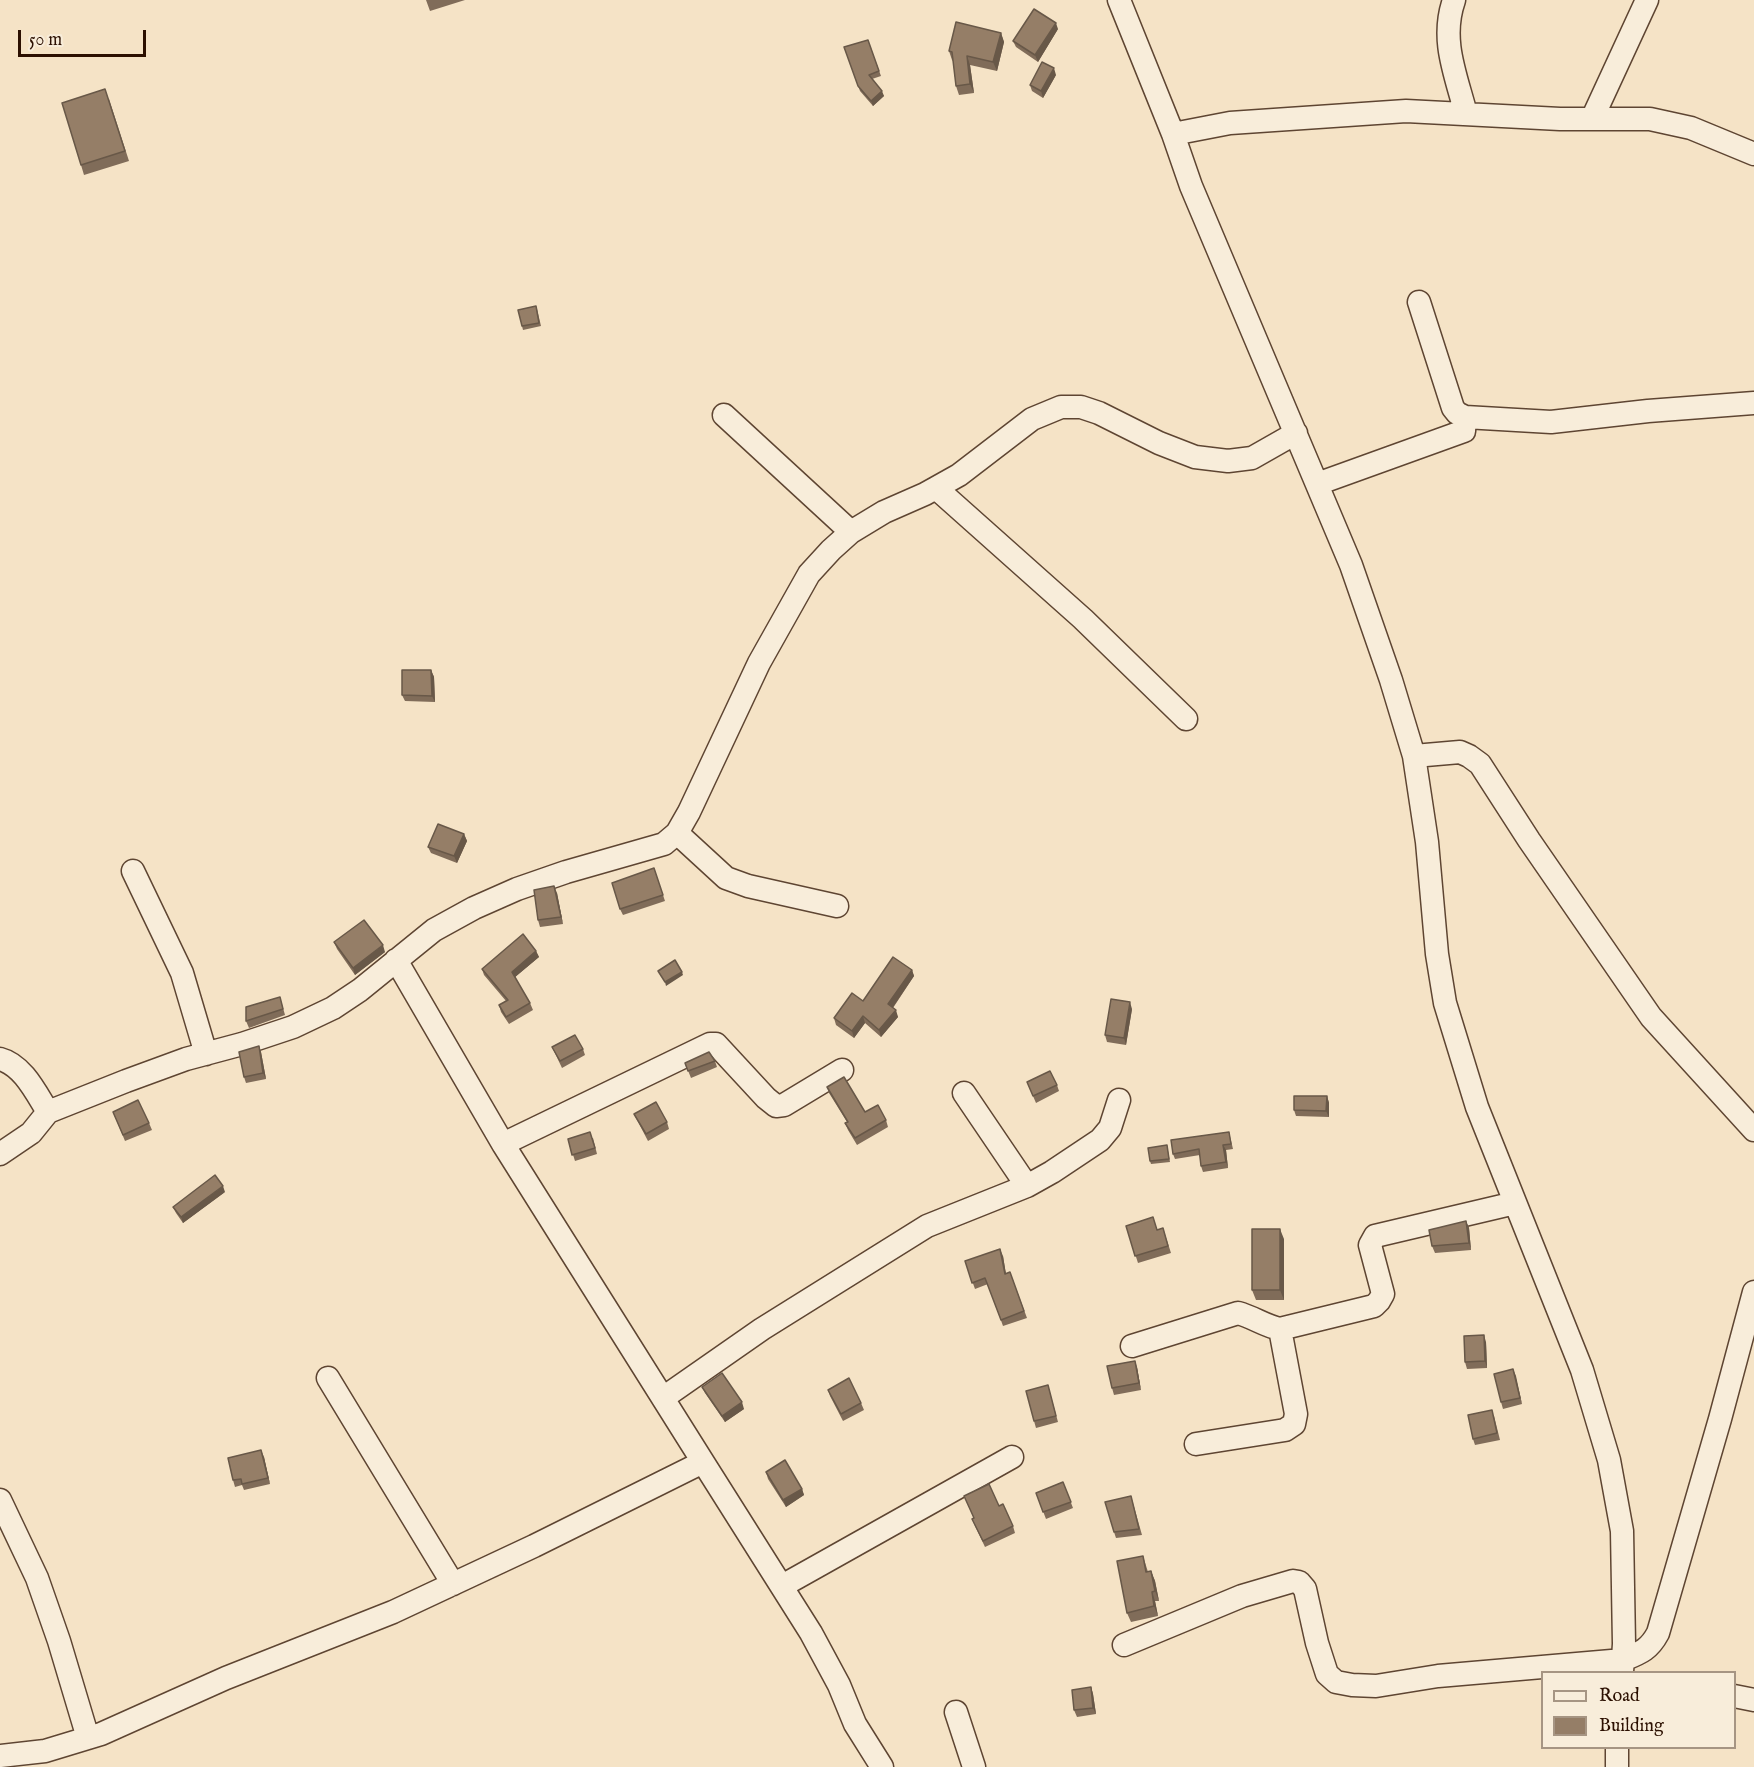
<!DOCTYPE html>
<html>
<head>
<meta charset="utf-8">
<style>
  body { margin:0 }
  #map { position:relative; width:1754px; height:1767px; overflow:hidden; background:#f5e3c6; font-family:"IM FELL English",serif }
  canvas { display:block }
  .legend { position:absolute; left:1541px; top:1671px; width:195px; height:78px; box-sizing:border-box; background:#f8edda; border:2px solid #a69583; margin:0; padding:8px 10px; list-style:none; font-size:18px; color:#2c1001 }
  .legend li { display:flex; align-items:center; gap:12px; height:30px }
  .legend b { width:30px; border:2px solid #a69583 }
  .scale { position:absolute; left:18px; top:30px; width:128px; height:27px; box-sizing:border-box; border:3px solid #2c1001; border-top:0; padding-left:8px; font-size:18px; line-height:21px; white-space:nowrap; color:#2c1001; -webkit-text-stroke:4px #f8edda; paint-order:stroke }
</style>
</head>
<body>
<div id="map">
<canvas width="1754" height="1767"></canvas>
<ul class="legend">
<li><b style="height:8px;background:#f8edda"></b>Road</li>
<li><b style="height:16px;background:#957e67"></b>Building</li>
</ul>
<div class="scale">50 m</div>
</div>
<script>
const ctx = document.querySelector('canvas').getContext('2d');
ctx.lineJoin = 'round';
function strokePath(path, color, width, dash) { ctx.strokeStyle = color; ctx.lineWidth = width; ctx.lineCap = dash ? 'butt' : 'round'; ctx.setLineDash(dash || []); ctx.stroke(path); }
function fill(path, color) { ctx.fillStyle = color; ctx.fill(path, 'evenodd'); }
const minor = new Path2D(`
  M1119,0L1173,134L1191,186L1351,565L1391,680L1414,756L1427,842L1437,954L1445,1003L1477,1107L1582,1370L1609,1460L1622,1531L1624,1644L1622,1672
  M1454,0C1440,40 1456,75 1466,114
  M1592,119L1647,0
  M1173,134L1230,123L1406,111L1560,119H1650L1691,128L1754,154
  M1419,302L1453,408L1457,413L1465,417L1551,422L1648,411L1754,403
  M724,415L851,532
  M1317,484L1464,431L1465,417
  M936,488L1083,619L1186,719
  M1414,756L1460,752L1469,756L1480,764L1529,840L1651,1017L1754,1130
  M677,833L726,878L748,886L837,906
  M133,871L182,973L206,1054
  M396,960L503,1144L703,1462
  M0,1059C23,1065 36,1093 48,1112
  M964,1093L1027,1186
  M503,1144L710,1044H716L766,1098L776,1106L784,1105L842,1070
  M0,1154L31,1133L48,1112L126,1081L186,1059L242,1044L293,1027L333,1008L360,990L434,930L474,908L517,889L566,872L664,844L677,833L689,812L759,663L809,574L831,550L851,532L884,512L925,494L959,475L1032,419L1061,407H1081L1099,413L1159,443L1195,457L1228,461L1252,458L1296,433
  M1132,1346L1238,1313C1253,1317 1265,1326 1280,1329L1374,1306L1379,1301L1383,1294L1370,1245L1375,1236L1515,1203
  M328,1378L453,1584
  M663,1398L762,1329L927,1226L1027,1186L1052,1172L1100,1140L1110,1128L1119,1100
  M1196,1444L1285,1430L1294,1424L1296,1414L1280,1329
  M0,1500L37,1578L59,1641L88,1738
  M782,1586L1012,1457
  M1124,1645L1242,1596L1293,1581L1299,1582L1305,1589L1317,1643L1327,1674L1336,1682L1352,1685L1376,1686L1438,1676L1623,1660C1640,1653 1649,1650 1658,1633L1720,1419L1754,1292
  M1734,1696L1754,1700
  M956,1712L974,1767
  M1617,1748V1767
  M0,1756L45,1751L101,1734L226,1678L393,1612L534,1546L703,1462L811,1633L839,1685L855,1724L882,1767`);
strokePath(minor, '#5e4532', 25);
strokePath(minor, '#f8edda', 22);
fill(new Path2D(`
  M426,0H465L430,11Z
  M1058,29L1038,62L1016,47L1013,41Z
  M1001,33L1004,42L997,71L970,65L974,93L959,95L956,86L953,61L952,60L949,51Z
  M868,40L881,76L872,79L884,96L873,106L860,91L844,47Z
  M1056,75L1043,98L1032,91L1030,85Z
  M109,99L129,161L84,175L81,165Z
  M537,309L541,326L523,330L522,326Z
  M431,670L434,677L435,702L405,701L402,695Z
  M464,834L467,841L457,863L431,853L428,847Z
  M654,868L665,901L623,915L620,909Z
  M557,893L563,924L540,927L538,920Z
  M334,942L385,952L355,975L337,949Z
  M536,951L539,957L515,977L530,1003L533,1010L509,1024L501,1012L499,1005L506,1001L484,975L482,969Z
  M912,970L914,976L893,1008L898,1017L881,1037L865,1023L854,1038L836,1025L834,1018Z
  M280,997L285,1015L249,1028L246,1021Z
  M1132,1009L1126,1045L1107,1042L1105,1035Z
  M259,1046L261,1052L266,1079L246,1083L244,1077Z
  M552,1047L583,1049L585,1055L562,1068Z
  M715,1061L717,1067L691,1078L685,1063Z
  M1027,1082L1057,1085L1059,1091L1036,1103Z
  M827,1087L865,1112L886,1120L888,1127L857,1145L848,1130L845,1123L847,1122L829,1093Z
  M1327,1096L1329,1103V1117L1296,1116L1294,1110Z
  M113,1112L149,1123L152,1130L125,1141Z
  M634,1114L667,1122L669,1129L648,1141L637,1120Z
  M1229,1132L1233,1149L1226,1150L1228,1168L1203,1172L1201,1166L1200,1155L1175,1159L1173,1154Z
  M593,1138L597,1154L575,1161L568,1139Z
  M1167,1145L1170,1162L1151,1164L1150,1161Z
  M225,1192L183,1223L176,1213L173,1207Z
  M1466,1221L1469,1228L1471,1250L1435,1253L1432,1246Z
  M1126,1226L1157,1230L1163,1228L1171,1253L1138,1263Z
  M1284,1239V1300H1256L1252,1290Z
  M1003,1256L1006,1274L1010,1272L1027,1318L1003,1326L988,1284L975,1289L965,1261Z
  M1486,1342L1487,1368L1467,1369L1465,1362Z
  M1137,1367L1141,1390L1114,1395L1112,1388Z
  M1513,1369L1522,1404L1503,1409L1501,1402Z
  M1048,1385L1058,1422L1036,1428L1034,1421Z
  M702,1387L744,1409L725,1422L705,1393Z
  M828,1390L861,1403L864,1410L843,1421L830,1396Z
  M1494,1416L1500,1440L1475,1445L1473,1439Z
  M264,1457L270,1484L244,1490L242,1485L235,1487L233,1480Z
  M766,1472L802,1489L804,1495L786,1507L768,1479Z
  M1063,1482L1073,1508L1046,1519L1036,1493Z
  M964,1496L999,1506L1013,1526L1015,1533L985,1547L975,1526L972,1519L974,1518Z
  M1131,1496L1142,1535L1116,1538L1114,1532Z
  M1143,1556L1148,1572L1151,1571L1155,1581L1159,1601H1155L1158,1616L1131,1622L1127,1613Z
  M1091,1687L1093,1694L1096,1714L1077,1717L1074,1710Z`), '#806c59');
fill(new Path2D(`
  M1056,23L1058,29L1038,62L1035,55Z
  M1001,33L1004,42L997,71L993,62Z
  M967,56L970,65L974,93L970,84Z
  M1054,68L1056,75L1043,98L1041,91Z
  M882,91L884,96L873,106L871,101Z
  M431,670L434,677L435,702L432,696Z
  M464,834L467,841L457,863L454,856Z
  M554,886L557,893L563,924L561,917Z
  M383,945L385,952L355,975L353,968Z
  M536,951L539,957L514,978L512,972Z
  M912,970L914,976L891,1010L888,1004Z
  M682,972L683,975L666,986L665,982Z
  M1130,1002L1132,1009L1126,1045L1124,1038Z
  M896,1010L898,1017L881,1037L879,1030Z
  M863,1016L865,1023L854,1038L852,1031Z
  M259,1046L261,1052L266,1079L263,1073Z
  M1327,1096L1329,1103V1117L1326,1111Z
  M1223,1145L1226,1150L1228,1168L1226,1162Z
  M223,1186L225,1192L183,1223L181,1217Z
  M1466,1221L1469,1228L1471,1250L1469,1243Z
  M1280,1229L1284,1239V1300L1280,1290Z
  M1000,1249L1003,1256L1007,1281L1005,1274Z
  M1484,1335L1486,1342L1487,1368L1485,1361Z
  M1135,1361L1137,1367L1141,1390L1139,1383Z
  M1513,1369L1516,1376L1522,1404L1520,1398Z
  M742,1402L744,1409L725,1422L722,1416Z
  M261,1450L264,1457L270,1484L268,1478Z
  M802,1489L804,1495L786,1507L783,1500Z
  M1151,1571L1155,1581L1159,1601L1155,1591Z
  M1152,1592L1155,1601L1158,1616L1154,1606Z
  M1091,1687L1093,1694L1096,1714L1093,1708Z`), '#685848');
const building = new Path2D(`
  M1034,9L1056,23L1035,55L1013,41Z
  M956,22L1001,33L993,62L967,56L970,84L956,86L952,52L949,51Z
  M868,40L879,71L869,75L882,91L871,101L858,86L844,47Z
  M1042,62L1054,68L1041,91L1030,85Z
  M105,89L125,151L81,165L62,103Z
  M536,306L539,323L522,326L518,310Z
  M402,670H431L432,696L402,695Z
  M438,824L464,834L454,856L428,847Z
  M654,868L663,895L620,909L612,883Z
  M554,886L561,917L538,920L534,890Z
  M364,920L383,945L353,968L334,942Z
  M523,934L536,951L512,972L530,1003L506,1017L499,1005L508,1000L482,969Z
  M893,957L912,970L888,1004L896,1010L879,1030L863,1016L852,1031L834,1018L852,993L863,1001Z
  M675,960L682,972L665,982L658,971Z
  M280,997L283,1009L246,1021V1007Z
  M1111,999L1130,1002L1124,1038L1105,1035Z
  M575,1035L583,1049L560,1061L552,1047Z
  M259,1046L263,1073L244,1077L239,1052Z
  M709,1052L715,1061L688,1071L685,1063Z
  M1050,1071L1057,1085L1033,1096L1027,1082Z
  M844,1077L865,1112L878,1105L886,1120L855,1138L845,1123L848,1122L827,1087Z
  M1294,1096H1327L1326,1111L1294,1110Z
  M138,1100L149,1123L123,1135L113,1112Z
  M656,1102L667,1122L646,1134L634,1114Z
  M590,1132L595,1148L572,1155L568,1139Z
  M1229,1132L1231,1144L1223,1145L1226,1162L1201,1166L1199,1149L1173,1154L1171,1140Z
  M1167,1145L1169,1159L1150,1161L1148,1148Z
  M215,1175L223,1186L181,1217L173,1207Z
  M1153,1217L1157,1230L1163,1228L1168,1246L1135,1256L1126,1226Z
  M1466,1221L1469,1243L1432,1246L1429,1230Z
  M1252,1229H1280V1290H1252Z
  M1000,1249L1005,1274L1010,1272L1024,1311L1001,1320L985,1278L972,1283L965,1261Z
  M1484,1335L1485,1361L1465,1362L1464,1336Z
  M1135,1361L1139,1383L1112,1388L1107,1366Z
  M1513,1369L1520,1398L1501,1402L1494,1374Z
  M722,1373L742,1402L722,1416L702,1387Z
  M849,1378L861,1403L841,1414L828,1390Z
  M1048,1385L1056,1416L1034,1421L1026,1391Z
  M1492,1410L1497,1433L1473,1439L1468,1415Z
  M261,1450L268,1478L242,1484L241,1479L233,1480L228,1458Z
  M785,1460L802,1489L783,1500L766,1472Z
  M1063,1482L1071,1502L1043,1512L1036,1493Z
  M989,1484L999,1506L1003,1504L1013,1526L983,1541L972,1519L974,1518L964,1496Z
  M1131,1496L1139,1529L1114,1532L1105,1502Z
  M1143,1556L1146,1572L1151,1571L1155,1591L1152,1592L1154,1606L1127,1613L1117,1561Z
  M1091,1687L1093,1708L1074,1710L1072,1690Z`);
fill(building, '#957e67');
strokePath(building, '#685848', 1.5);
</script>
</body>
</html>
